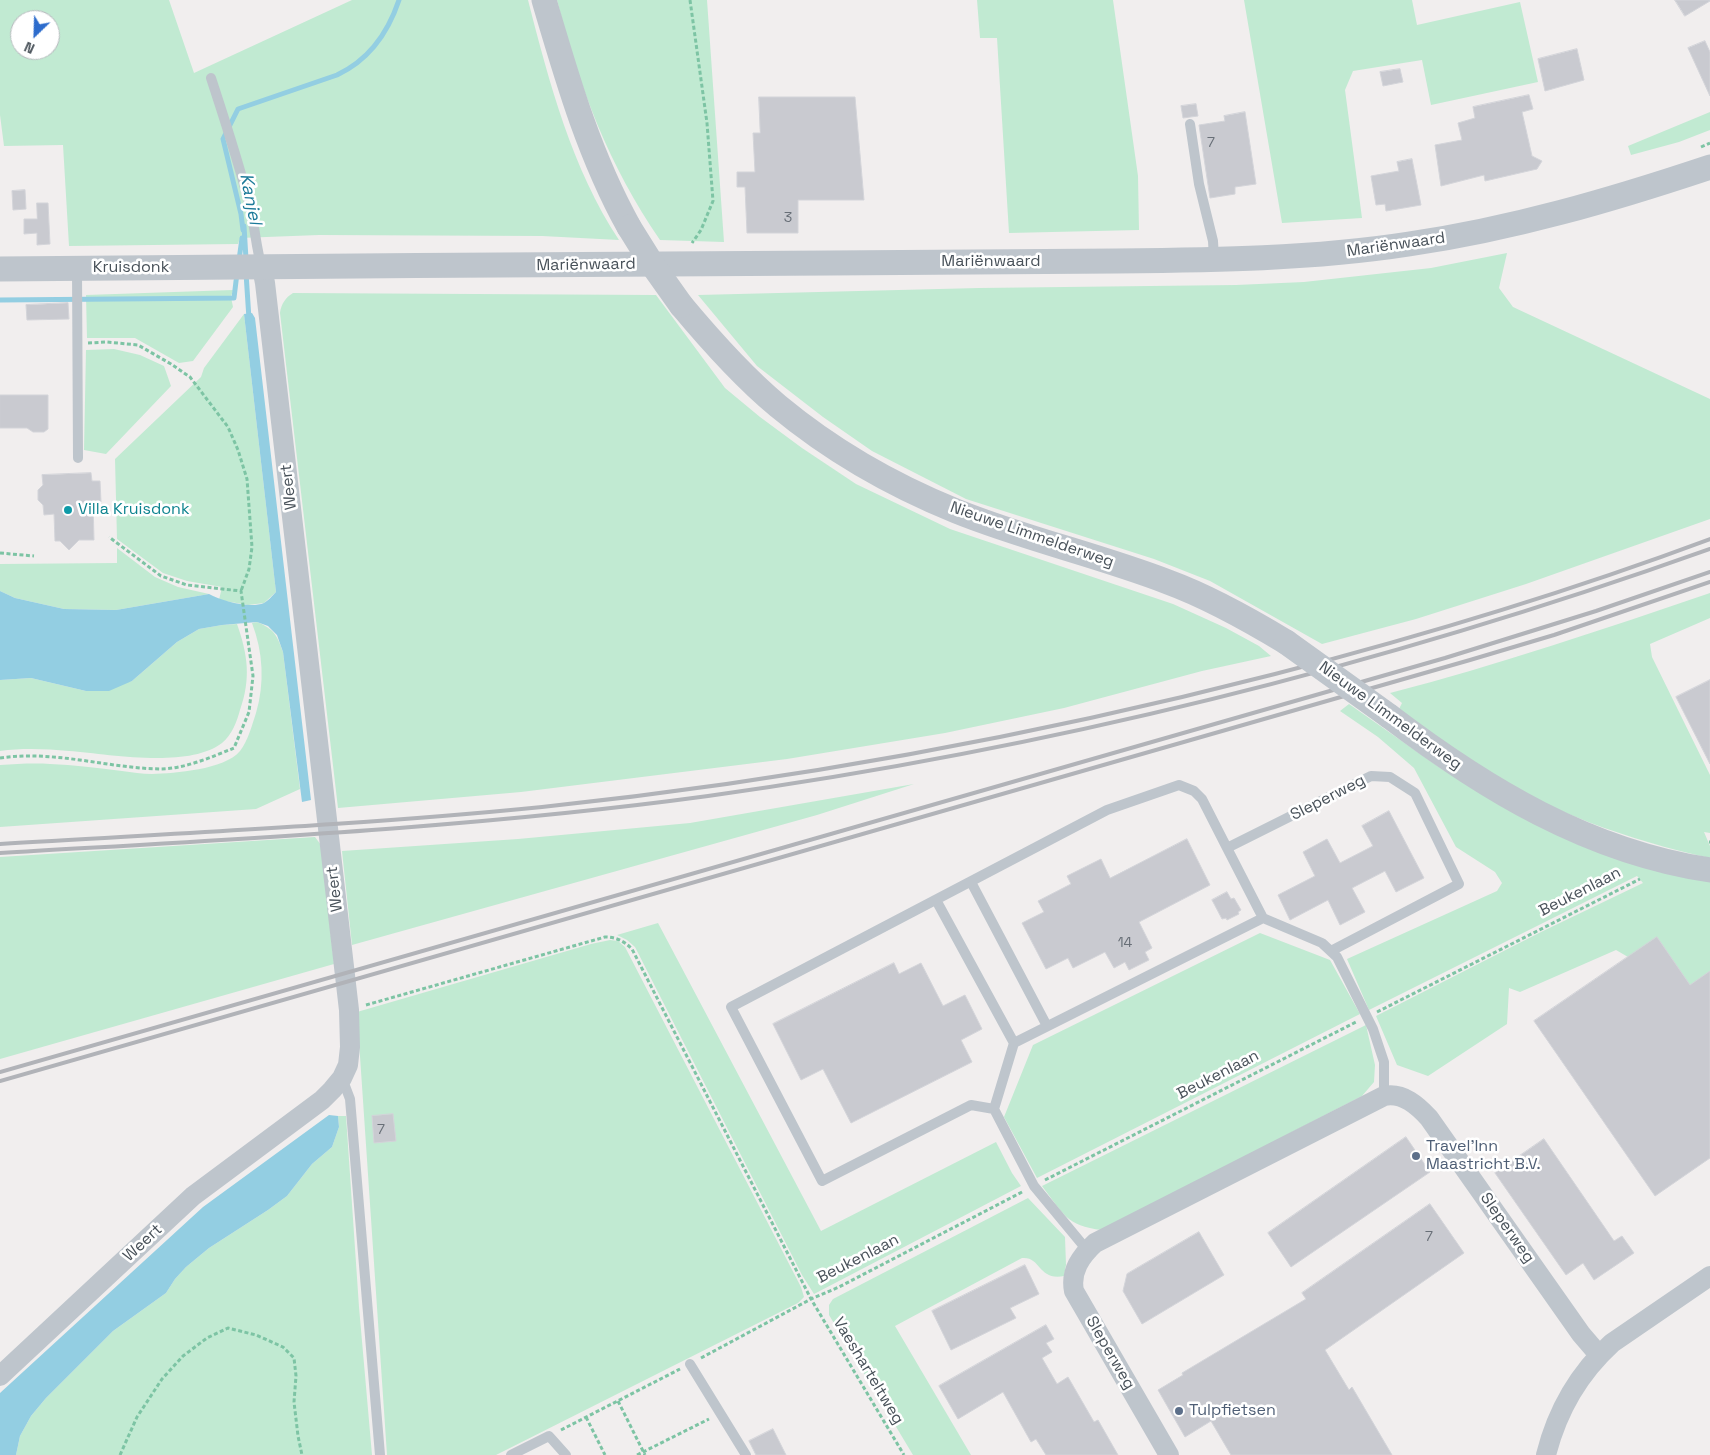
<!DOCTYPE html>
<html>
<head>
<meta charset="utf-8">
<style>
  body { margin:0 }
  #map { position:relative; width:1710px; height:1455px; overflow:hidden; background:#f1eeee; font-family:"Space Grotesk",sans-serif }
  canvas { display:block }
  .north { position:absolute; left:10px; top:10px; width:50px; height:50px; box-sizing:border-box; background:#fff; border:1px solid #b6b9bd; border-radius:50%; rotate:204deg; font-size:14px; font-weight:700; line-height:20px; text-align:center; color:#485159 }
  .north::after { content:''; display:block; margin:auto; width:18px; height:22px; background:#2d6ccc; clip-path:polygon(50% 0,100% 100%,50% 72%,0 100%) }
</style>
</head>
<body>
<div id="map">
<canvas width="1710" height="1455"></canvas>
<div class="north">N</div>
</div>
<script>
const ctx = document.querySelector('canvas').getContext('2d');
ctx.lineJoin = 'round';
function fill(path, color) { ctx.fillStyle = color; ctx.fill(path, 'evenodd'); }
function strokePath(path, color, width, dash) { ctx.strokeStyle = color; ctx.lineWidth = width; ctx.lineCap = dash ? 'butt' : 'round'; ctx.setLineDash(dash || []); ctx.stroke(path); }
function drawText(font, color, halo, rows, align = 'center') {
  ctx.font = font + ' "Space Grotesk",sans-serif'; ctx.lineWidth = 5; ctx.setLineDash([]); ctx.textBaseline = 'middle'; ctx.strokeStyle = halo; ctx.fillStyle = color; for (const [text, x, y, turn = 0] of rows) {
    ctx.save(); ctx.translate(x, y); ctx.rotate((+turn || 0) * Math.PI / 180); ctx.textAlign = isNaN(turn) ? turn : align; if (halo) ctx.strokeText(text, 0, 0); ctx.fillText(text, 0, 0); ctx.restore();
  }
}
fill(new Path2D(`
  M0,0H169L194,73L352,0H528C549,82 572,169 619,240L542,236L319,235L240,238L238,244L69,246L63,145L4,146L0,115ZM20,20H50V50H20Z
  M557,0H707L724,242L660,240C609,166 579,87 557,0Z
  M977,0H1113L1138,176L1139,230L1009,233L997,38H980Z
  M1244,0H1412L1417,25L1520,2L1538,82L1431,105L1422,60L1353,71L1345,90L1362,218L1282,223Z
  M1710,112V130L1679,142L1631,155L1628,146Z
  M1507,253L1499,288L1513,307L1710,399V519L1526,584L1416,619L1322,644L1210,581L1154,559L966,499L872,451L823,417L757,366L698,295L979,288L1236,285L1304,282L1431,268Z
  M233,290L231,297L233,307L193,361L179,363L135,338H87L86,295Z
  M293,293L656,295L725,388L760,417L802,448L856,484L950,529L1173,604L1226,628L1259,646L1271,656L1202,671L1064,708L945,733L787,759L521,792L338,808L280,313C281,304 286,297 293,293Z
  M244,314L276,592L264,603L248,605L219,600L222,587L187,581L163,573L117,539L115,459L201,377L204,368Z
  M114,349L140,355L164,366L171,386L106,454L84,450L86,350Z
  M117,548L155,577L178,587L209,594L116,610L64,609L15,598L0,591V564L117,563Z
  M1710,593V618L1650,644L1652,657L1710,775V833L1704,832L1710,846V858C1628,840 1547,811 1476,766C1449,750 1424,728 1399,709L1402,703L1390,693C1498,665 1604,629 1710,593Z
  M257,622C274,629 277,635 283,652L300,789L256,809L0,827V765C17,764 33,763 50,764C74,765 98,768 122,771C132,772 142,774 152,774C175,773 224,770 240,751C248,741 252,725 256,713C265,683 263,652 252,623Z
  M237,624C248,655 251,679 240,710C237,721 232,735 222,743C188,769 109,754 69,751C46,749 23,748 0,751V680L31,678L86,691L132,681L177,642L199,629L222,625Z
  M1349,704L1443,770L1710,881V993H1690L1616,950L1520,992L1509,988L1507,1024L1428,1076L1397,1065L1376,1016L1541,932L1643,883L1637,876L1369,1010L1347,959L1497,891L1502,883L1495,872L1456,847L1414,768L1378,737L1340,711Z
  M914,784L817,815L352,945L342,851L518,839L690,823Z
  M315,837L321,845L334,964L0,1059V857Z
  M658,923L821,1231L996,1142L1012,1173L1021,1186L814,1294L802,1275L635,947L627,940L617,935Z
  M1260,933L1330,960L1360,1014L1037,1178L1004,1117L1033,1045Z
  M610,940L618,941L625,947L801,1287L804,1297L798,1303L496,1455H387L357,1012L591,944Z
  M1366,1025L1375,1065L1374,1082L1362,1096L1102,1230C1066,1226 1063,1213 1042,1186Z
  M338,1116H346L359,1307L372,1455H16L20,1436L31,1416L46,1398L113,1331L166,1293L175,1279L186,1267L209,1248L268,1210L287,1196L312,1164L332,1147L339,1127Z
  M1028,1198L1065,1237L1066,1265L1064,1276C1038,1281 1041,1256 1022,1258L895,1326L971,1455H913L829,1315V1305L833,1299Z`), '#c1ead2');
fill(new Path2D(`
  M252,313L255,318L311,800L302,802L283,652L277,635L268,626L257,622L222,625L199,629L177,642L132,681L109,691H86L31,678L0,680V591L15,598L64,609L116,610L209,594C222,601 250,609 264,603C268,601 273,595 276,592L244,314Z
  M329,1115L338,1116L339,1127L332,1147L312,1164L287,1196L268,1210L209,1248L186,1267L175,1279L166,1293L113,1331L46,1398L31,1416L20,1436L16,1455H0V1393L203,1207Z`), '#93cee2');
strokePath(new Path2D(`
  M244,226L246,259
  M243,230L241,214L223,139L238,109L337,75C369,60 388,33 399,0
  M239,260L242,238
  M246,273L249,319
  M0,300L234,298L237,273`), '#93cee2', 5);
const building = new Path2D(`
  M1675,0H1710V1L1685,16Z
  M1705,41L1710,52V96L1688,48Z
  M1577,49L1584,80L1545,91L1538,59Z
  M1400,69L1403,82L1383,86L1380,72Z
  M1529,95L1533,109L1522,112L1532,156L1542,161L1537,169L1485,181L1484,175L1441,186L1435,145L1462,140L1458,123L1475,118L1473,107Z
  M759,97H855L864,200H798V233H747L745,187H737V172H755L753,133H760Z
  M1196,104L1198,116L1183,118L1181,106Z
  M1245,112L1256,184L1235,187V194L1210,198L1199,125L1225,121L1224,116Z
  M1412,159L1421,205L1386,211L1385,204L1376,205L1371,176L1399,171L1397,162Z
  M25,190L26,209L13,210L12,191Z
  M37,203H48L50,244L37,245V233L24,234V219H37Z
  M68,303L69,319L27,320L26,305Z
  M0,395H48V429L44,432H33L27,428H0Z
  M91,473L92,481H100L101,502L93,501L94,540H79L69,550L60,541H55L54,514L44,515L43,505L38,500V490L43,485L42,475Z
  M1710,680V764L1676,697Z
  M1389,811L1424,878L1396,892L1385,871L1352,888L1365,912L1340,925L1328,900L1290,920L1278,895L1315,876L1303,852L1327,839L1340,863L1373,846L1362,826Z
  M1187,839L1210,885L1139,922L1152,948L1145,952L1149,960L1129,970L1125,962L1114,968L1105,952L1073,968L1068,958L1046,969L1022,923L1044,912L1038,901L1071,884L1067,876L1101,859L1110,878Z
  M1227,892L1231,899L1234,898L1241,910L1238,912L1239,914L1227,920L1226,918L1222,919L1212,900Z
  M1657,937L1690,985L1710,971V1158L1655,1196L1534,1021Z
  M894,963L899,974L921,963L943,1006L965,995L982,1029L961,1040L972,1062L851,1123L823,1069L801,1080L773,1024Z
  M393,1114L396,1141L374,1143L372,1116Z
  M1406,1137L1430,1172L1291,1267L1268,1233Z
  M1544,1139L1614,1241L1622,1236L1634,1253L1594,1280L1583,1263L1566,1275L1495,1173Z
  M1430,1204L1464,1253L1325,1350L1349,1390L1352,1387L1392,1455H1231L1211,1421L1185,1437L1158,1390L1183,1375L1182,1373L1306,1299L1302,1293Z
  M1199,1232L1224,1275L1142,1324L1123,1291L1127,1274Z
  M1025,1265L1039,1294L1010,1308L1016,1318L951,1350L932,1311Z
  M1046,1325L1054,1339L1046,1343L1052,1352L1042,1358L1057,1384L1068,1377L1094,1422L1098,1420L1118,1455H1046L1036,1439L1031,1442L1003,1392L958,1419L939,1386Z
  M773,1429L786,1455H756L749,1441Z`);
fill(building, '#c9cad0');
strokePath(building, '#d3d4d9', 1);
strokePath(new Path2D(`
  M690,0L707,123L713,201L701,230L692,243
  M1701,147L1710,143
  M88,343L107,342L138,345L171,364L190,377L228,427L238,450L247,479L252,547L249,569L241,591
  M0,553L34,556
  M0,758C56,750 106,768 160,769C184,769 212,757 234,748L249,712L253,676L241,591L187,585L161,576L109,537
  M1709,842H1710
  M366,1005L605,937C616,937 624,941 632,949L811,1299L904,1455
  M1377,1012L1640,879
  M1045,1180L1356,1022
  M701,1358L811,1299L839,1287L1024,1191
  M618,1401L645,1455
  M586,1417L605,1455
  M561,1430L680,1369
  M120,1455L137,1417L162,1379L183,1356L207,1338L228,1328L256,1335L283,1347L294,1358L296,1376L294,1402L298,1436L302,1455
  M637,1455L709,1419`), '#7dc4a4', 3, [4, 2.5]);
strokePath(new Path2D(`
  M211,78C225,121 239,163 250,207C255,227 256,248 262,268
  M1190,124L1199,184L1213,241L1214,259
  M77,269L78,458
  M971,882L1047,1026
  M936,900L1014,1043
  M1263,918L1227,848L1371,776L1390,777L1415,793L1459,884L1331,951
  M342,1078L350,1099L380,1455
  M994,1109L971,1105L822,1181L731,1007L1107,810L1179,785L1194,791L1202,799L1227,848
  M1087,1250L1034,1186L994,1109L1014,1043L1263,918L1322,943L1337,957L1373,1029L1384,1062V1096
  M690,1364L746,1455
  M511,1455L549,1436L566,1455`), '#bec5cc', 10);
strokePath(new Path2D(`
  M0,1376L193,1196L322,1100L332,1090L342,1078L348,1065L350,1047L349,1010L265,283L262,268
  M1169,1455L1074,1291C1070,1271 1081,1256 1095,1243L1384,1096C1403,1092 1418,1106 1429,1118L1581,1334L1599,1355
  M1546,1455C1557,1411 1578,1374 1612,1343L1710,1276`), '#bec5cc', 20);
strokePath(new Path2D(`
  M544,0C567,78 589,155 629,227
  M0,269C277,266 553,265 830,263C925,262 1020,261 1116,261C1214,260 1312,259 1409,244C1512,229 1611,200 1710,167
  M681,305C711,341 742,376 778,406C831,450 892,485 956,511C1025,539 1098,555 1168,582C1209,597 1248,619 1286,642
  M1389,716C1485,789 1589,852 1710,870`), '#bec5cc', 25);
strokePath(new Path2D(`
  M0,844C181,833 362,825 542,807C789,781 1034,736 1275,674C1422,636 1568,592 1710,539
  M0,853C236,839 473,828 708,796C1049,749 1385,665 1710,549
  M0,1072L1445,658L1596,611L1710,572
  M0,1081L1470,660L1554,635L1710,582`), '#b1b3b8', 4);
strokePath(new Path2D(`
  M629,227L654,267L681,305
  M1286,642L1389,716`), '#bec5cc', 25);
for (const [x, y, r, color] of [
  [68,510,5,"#0f9aa8"],
  [1416,1156,5,"#5c6f8a"],
  [1179,1411,5,"#5c6f8a"]
]) { const dot = new Path2D(); dot.arc(x, y, r, 0, 2 * Math.PI); ctx.fillStyle = color; ctx.fill(dot); strokePath(dot, '#fff', 2); }
drawText('14px', '#686f77', null, [
  ["7",1211,143],
  ["3",788,218],
  ["14",1125,943],
  ["7",381,1130],
  ["7",1429,1237]
]);
drawText('16px', '#485159', '#fff', [
  ["Mariënwaard",1396,245,-8],
  ["Mariënwaard",991,262],
  ["Mariënwaard",586,265,-1],
  ["Kruisdonk",131,268],
  ["Weert",289,487,-97],
  ["Nieuwe Limmelderweg",1032,535,19],
  ["Nieuwe Limmelderweg",1390,716,36],
  ["Sleperweg",1328,798,-27],
  ["Weert",335,889,-97],
  ["Beukenlaan",1580,892,-27],
  ["Beukenlaan",1218,1075,-27],
  ["Sleperweg",1507,1228,55],
  ["Weert",143,1243,-43],
  ["Beukenlaan",858,1259,-27],
  ["Sleperweg",1110,1353,60],
  ["Vaesharteltweg",868,1371,59]
]);
drawText('16px', '#0d838f', '#fff', [
  ["Villa Kruisdonk",78,510]
], 'left');
drawText('16px', '#4e5e75', '#fff', [
  ["Travel'Inn",1426,1147],
  ["Maastricht B.V.",1426,1165],
  ["Tulpfietsen",1189,1411]
], 'left');
drawText('italic 18px', '#1c7a99', '#fff', [
  ["Kanjel",250,199,79]
]);
</script>
</body>
</html>
